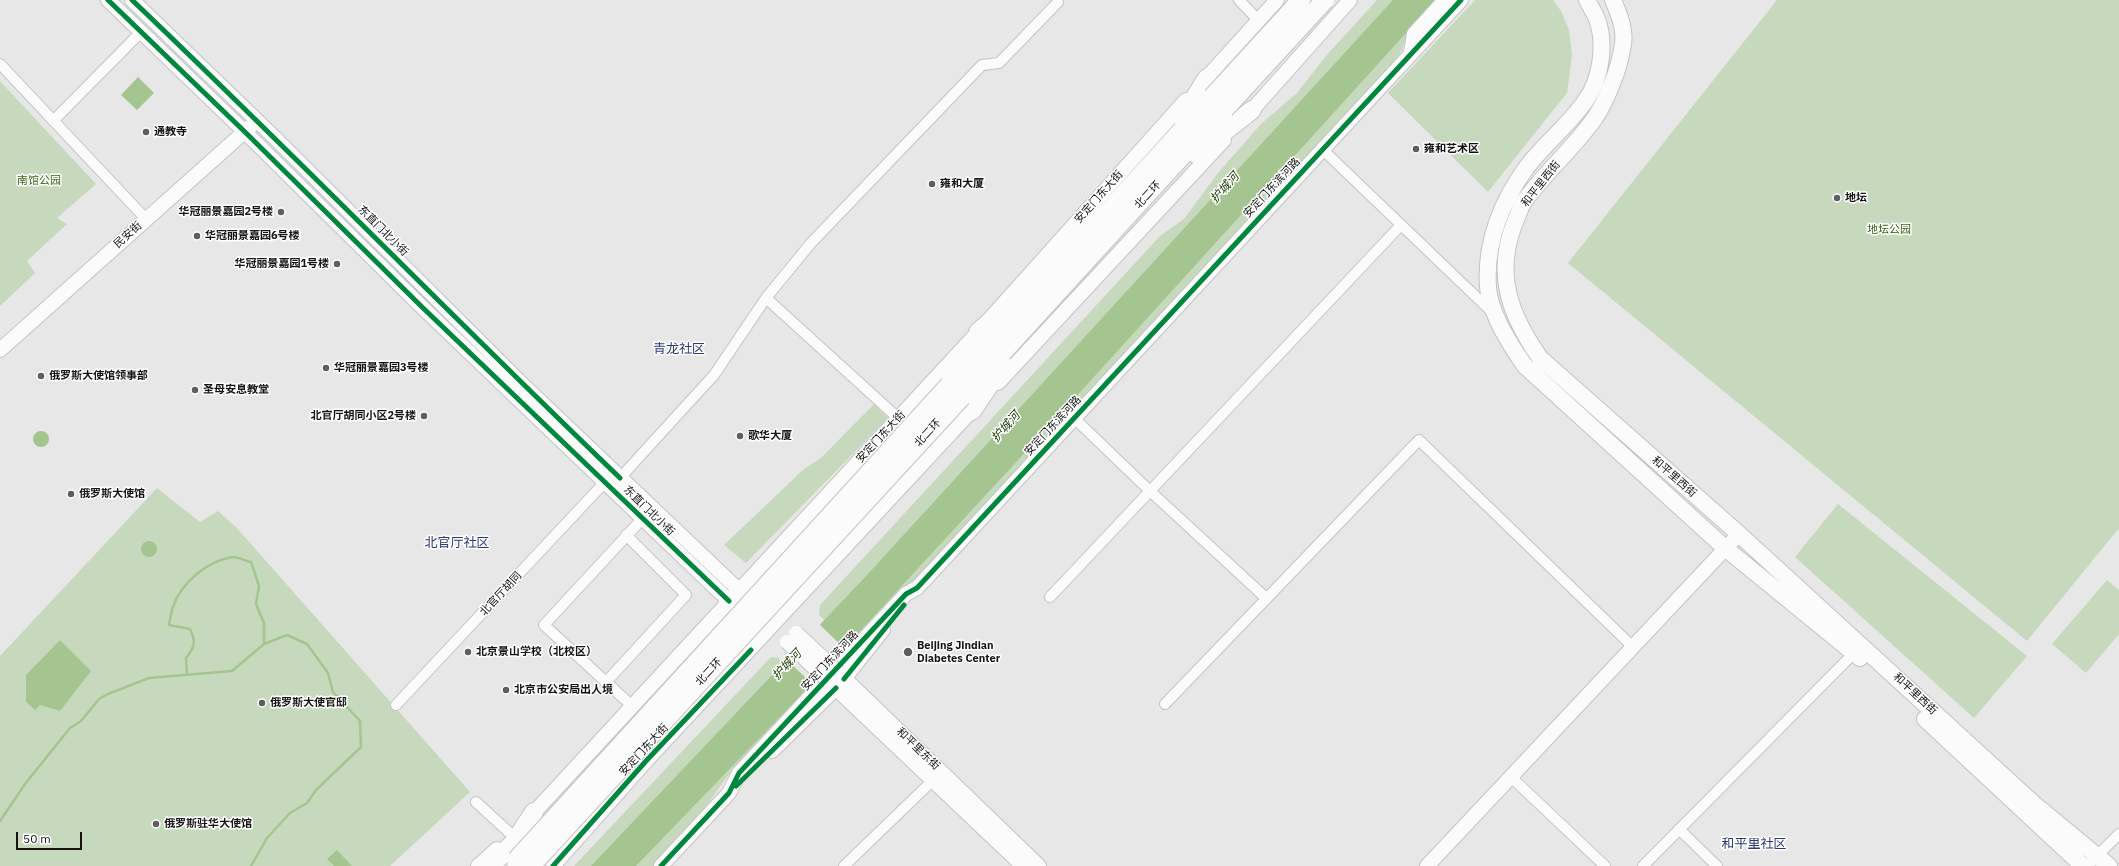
<!DOCTYPE html>
<html>
<head>
<meta charset="utf-8">
<style>
  body { margin:0 }
  #map { position:relative; width:2119px; height:866px; overflow:hidden; background:#e6e7e6; font-family:"IBM Plex Sans",sans-serif }
  canvas { display:block }
  .scale { position:absolute; left:16px; top:832px; width:66px; height:18px; box-sizing:border-box; border:2px solid #131413; border-top:0; padding-left:5px; font-size:12px; line-height:14px; white-space:nowrap; color:#131413; -webkit-text-stroke:3px #fff; paint-order:stroke }
</style>
</head>
<body>
<div id="map">
<canvas width="2119" height="866"></canvas>
<div class="scale">50 m</div>
</div>
<script>
const ctx = document.querySelector('canvas').getContext('2d');
ctx.lineJoin = 'round';
function fill(path, color) { ctx.fillStyle = color; ctx.fill(path, 'evenodd'); }
function strokePath(path, color, width, dash) { ctx.strokeStyle = color; ctx.lineWidth = width; ctx.lineCap = dash ? 'butt' : 'round'; ctx.setLineDash(dash || []); ctx.stroke(path); }
function drawText(font, color, halo, rows, align = 'center') {
  ctx.font = font + ' "IBM Plex Sans","Noto Sans SC",sans-serif'; ctx.lineWidth = 3; ctx.setLineDash([]); ctx.textBaseline = 'middle'; ctx.strokeStyle = halo; ctx.fillStyle = color; for (const [text, x, y, turn = 0] of rows) {
    ctx.save(); ctx.translate(x, y); ctx.rotate((+turn || 0) * Math.PI / 180); ctx.textAlign = isNaN(turn) ? turn : align; if (halo) ctx.strokeText(text, 0, 0); ctx.fillText(text, 0, 0); ctx.restore();
  }
}
fill(new Path2D(`
  M1377,0H1440L1408,35L1398,58L955,538L852,645L819,615L820,605L1160,236L1184,219L1218,173L1261,124L1297,93L1326,56Z
  M1475,0H1553L1561,11L1569,30L1572,55L1567,93L1488,192L1388,93Z
  M1777,0H2119V528L2027,641L1568,263Z
  M0,81L96,184L57,218L67,224L27,261L35,273L0,306Z
  M874,404L888,418L746,563L724,545L804,469L821,458Z
  M157,488L200,522L218,511L236,527L470,792L390,866H0V656Z
  M1838,504L2027,656L1974,718L1795,557Z
  M2107,580L2119,590V634L2086,673L2052,644Z
  M771,657L778,658L810,690L730,773L698,817L654,866H574Z`), '#c7d9bd');
fill(new Path2D(`
  M1393,0H1436L1043,433L799,697L636,866H591L867,575Z
  M138,77L154,93L137,110L121,95Z
  M33 439a8 8 0 1 1 16 0a8 8 0 1 1-16 0Z
  M141 549a8 8 0 1 1 16 0a8 8 0 1 1-16 0Z
  M60,640L91,671L60,711L40,705L35,710L26,702V675Z
  M337,850L352,866H334L327,859Z`), '#a4c58f');
fill(new Path2D(`
  M818,623L846,650L813,685L785,658Z`), '#e6e7e6');
strokePath(new Path2D(`
  M187,675L186,658C195,647 196,642 190,629L169,625C170,619 171,613 173,607C180,584 208,560 233,557C238,557 246,561 251,562L259,586L256,604L264,623V644
  M0,821L25,784L70,728L81,721L99,699L108,694L149,678L232,671L264,644L287,635L307,644L328,673L333,692L360,721L361,747L316,790L307,803L290,813L267,838L251,866`), '#a4c58f', 2.5);
const street = new Path2D(`
  M1239,0L1259,21
  M0,64L146,219
  M53,121L141,32
  M1322,149L1492,312
  M766,298L898,418
  M1074,418L1150,491L1266,598
  M620,478L714,375L766,298L811,243L982,65L999,63L1058,2
  M1050,597L1401,225
  M607,681L686,595L626,535
  M1165,704L1419,440L1633,647
  M396,705L605,482
  M632,706L544,625L643,518
  M1511,777L1605,866
  M476,802L512,835
  M1679,829L1717,866
  M844,866L927,786
  M1643,866L1854,653
  M2087,866L2119,834`);
const secondary = new Path2D(`
  M108,0L245,132L422,307L729,601L737,606
  M132,0L273,136L519,381L745,596
  M1411,52L1414,34L1445,0
  M1200,85L1277,0
  M1245,118L1350,0
  M0,350L252,125
  M998,383L1224,140
  M838,672L1039,866
  M844,679L883,630
  M829,682L1023,866
  M772,751L836,688
  M528,819L978,332L1186,100
  M478,866L497,849
  M553,866L646,761L978,404
  M661,866L729,793L739,773L906,594L917,588L1461,0
  M1427,866L1739,534`);
const primary = new Path2D(`
  M1587,0C1590,6 1594,12 1597,19C1606,44 1601,79 1586,100C1569,125 1544,144 1526,168C1501,203 1485,244 1488,287C1490,313 1510,345 1525,366L1725,548L1860,658
  M1613,0C1627,31 1626,41 1616,73C1610,89 1604,105 1594,119C1573,149 1544,173 1523,203C1520,208 1518,216 1515,222C1494,274 1510,315 1540,358L1739,534L2034,804L2109,866
  M1925,719L2083,866`);
const highway = new Path2D(`
  M1182,118L1207,78
  M1196,154L1252,110
  M978,332L1005,309
  M949,385L1212,97
  M962,397L1225,109
  M972,411L1003,365
  M491,866L515,841L534,812`);
strokePath(street, '#c3c4c3', 12);
strokePath(secondary, '#c3c4c3', 16);
strokePath(primary, '#c3c4c3', 18);
strokePath(highway, '#c3c4c3', 20);
strokePath(street, '#fbfbfb', 10);
strokePath(secondary, '#fbfbfb', 14);
strokePath(primary, '#fbfbfb', 16);
strokePath(highway, '#fbfbfb', 18);
const secondaryBridge = new Path2D(`
  M796,633L838,672
  M787,642L829,682`);
const highwayBridge = new Path2D(`
  M1212,97L1301,0
  M1225,109L1325,0
  M516,860L949,385
  M531,866L962,397`);
strokePath(secondaryBridge, '#c3c4c3', 16, []);
strokePath(highwayBridge, '#c3c4c3', 20, []);
strokePath(secondaryBridge, '#fbfbfb', 14);
strokePath(highwayBridge, '#fbfbfb', 18);
strokePath(new Path2D(`
  M108,0L245,132L422,307L729,601
  M132,0C297,157 455,320 620,478
  M844,679L904,605
  M736,786L836,688
  M553,866L646,761L751,650
  M661,866L729,793L739,773L906,594L917,588L1461,0`), '#00873e', 5);
for (const [x, y, r, color] of [
  [146,132,4,"#5d5e5d"],
  [1416,149,4,"#5d5e5d"],
  [932,184,4,"#5d5e5d"],
  [1837,198,4,"#5d5e5d"],
  [281,212,4,"#5d5e5d"],
  [197,236,4,"#5d5e5d"],
  [337,264,4,"#5d5e5d"],
  [326,368,4,"#5d5e5d"],
  [41,376,4,"#5d5e5d"],
  [195,390,4,"#5d5e5d"],
  [424,416,4,"#5d5e5d"],
  [740,436,4,"#5d5e5d"],
  [71,494,4,"#5d5e5d"],
  [468,652,4,"#5d5e5d"],
  [908,652,5,"#5d5e5d"],
  [506,690,4,"#5d5e5d"],
  [262,703,4,"#5d5e5d"],
  [156,824,4,"#5d5e5d"]
]) { const dot = new Path2D(); dot.arc(x, y, r, 0, 2 * Math.PI); ctx.fillStyle = color; ctx.fill(dot); strokePath(dot, '#fff', 1.5); }
drawText('bold 11px', '#131413', '#fff', [
  ["通教寺",154,132],
  ["雍和艺术区",1424,149],
  ["雍和大厦",940,184],
  ["地坛",1845,198],
  ["华冠丽景嘉园2号楼",273,212,"right"],
  ["华冠丽景嘉园6号楼",205,236],
  ["华冠丽景嘉园1号楼",329,264,"right"],
  ["华冠丽景嘉园3号楼",334,368],
  ["俄罗斯大使馆领事部",49,376],
  ["圣母安息教堂",203,390],
  ["北官厅胡同小区2号楼",416,416,"right"],
  ["歌华大厦",748,436],
  ["俄罗斯大使馆",79,494],
  ["Beijing Jindian",917,646],
  ["Diabetes Center",917,659],
  ["北京景山学校（北校区）",476,652],
  ["北京市公安局出人境",514,690],
  ["俄罗斯大使官邸",270,703],
  ["俄罗斯驻华大使馆",164,824]
], 'left');
drawText('11px', '#3a6516', '#fff', [
  ["南馆公园",39,181],
  ["地坛公园",1889,230]
]);
drawText('11px', '#131413', '#fff', [
  ["和平里西街",1541,184,-52],
  ["安定门东滨河路",1272,188,-47],
  ["北二环",1148,195,-47],
  ["安定门东大街",1099,197,-48],
  ["东直门北小街",383,231,45],
  ["民安街",128,235,-42],
  ["安定门东滨河路",1053,426,-47],
  ["北二环",928,433,-47],
  ["安定门东大街",881,437,-47],
  ["和平里西街",1674,477,41],
  ["东直门北小街",649,511,44],
  ["北官厅胡同",501,594,-47],
  ["安定门东滨河路",830,661,-47],
  ["北二环",709,672,-47],
  ["和平里西街",1915,694,43],
  ["和平里东街",918,749,44],
  ["安定门东大街",644,750,-47]
]);
drawText('italic 12px', '#224009', '#fff', [
  ["护城河",1225,188,-48],
  ["护城河",1006,427,-48],
  ["护城河",787,665,-47]
]);
drawText('13px', '#2b3a73', '#fff', [
  ["青龙社区",679,349],
  ["北官厅社区",457,543],
  ["和平里社区",1754,844]
]);
</script>
</body>
</html>
